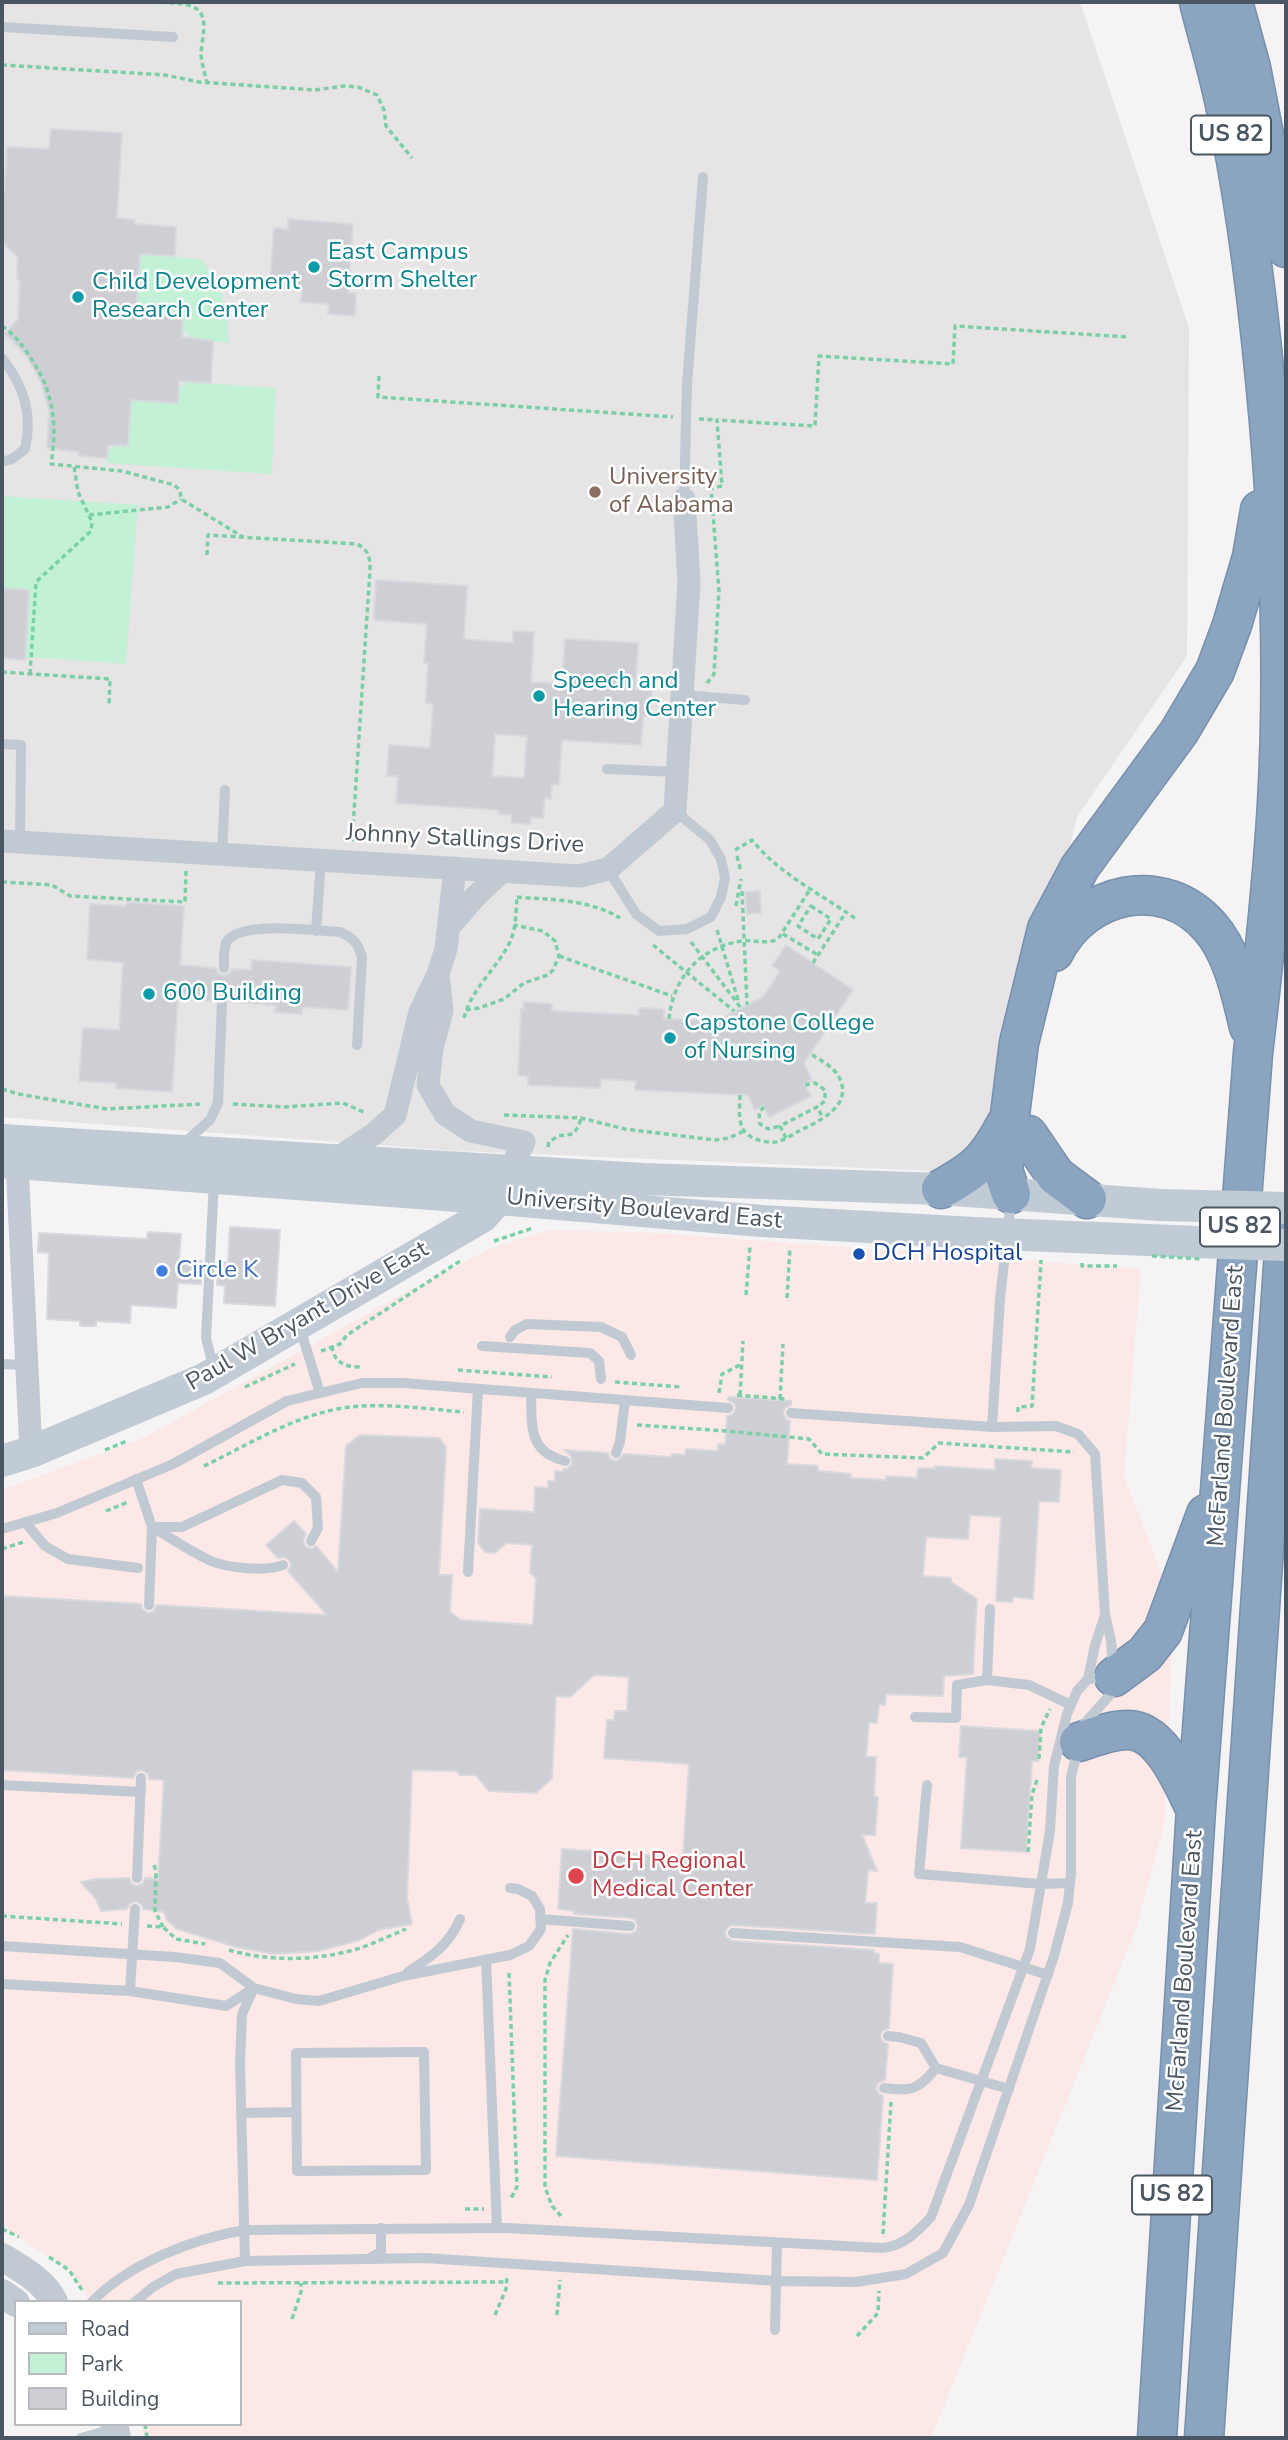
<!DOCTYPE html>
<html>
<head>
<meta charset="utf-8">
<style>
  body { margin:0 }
  #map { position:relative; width:1288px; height:2440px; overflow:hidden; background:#f5f3f3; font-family:"Nunito Sans",sans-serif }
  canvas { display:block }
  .frame { position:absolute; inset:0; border:4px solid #4a5661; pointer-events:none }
  .legend { position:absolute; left:14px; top:2300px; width:228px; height:126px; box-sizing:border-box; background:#fff; border:2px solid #b7bbc0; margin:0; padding:9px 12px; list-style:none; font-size:21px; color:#4a5661 }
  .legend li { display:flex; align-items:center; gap:14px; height:35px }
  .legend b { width:35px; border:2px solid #b7bbc0 }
</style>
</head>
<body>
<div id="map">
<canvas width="1288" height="2440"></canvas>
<div class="frame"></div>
<ul class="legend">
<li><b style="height:9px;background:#c1cbd6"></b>Road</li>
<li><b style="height:19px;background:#c3f1d5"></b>Park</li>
<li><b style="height:19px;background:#cdcfd5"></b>Building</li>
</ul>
</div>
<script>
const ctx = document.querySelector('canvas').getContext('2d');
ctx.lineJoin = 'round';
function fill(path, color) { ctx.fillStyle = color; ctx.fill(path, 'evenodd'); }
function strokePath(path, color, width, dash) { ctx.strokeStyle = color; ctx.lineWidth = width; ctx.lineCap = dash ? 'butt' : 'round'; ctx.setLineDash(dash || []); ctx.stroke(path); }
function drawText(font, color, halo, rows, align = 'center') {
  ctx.font = font + ' "Nunito Sans",sans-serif'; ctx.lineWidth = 5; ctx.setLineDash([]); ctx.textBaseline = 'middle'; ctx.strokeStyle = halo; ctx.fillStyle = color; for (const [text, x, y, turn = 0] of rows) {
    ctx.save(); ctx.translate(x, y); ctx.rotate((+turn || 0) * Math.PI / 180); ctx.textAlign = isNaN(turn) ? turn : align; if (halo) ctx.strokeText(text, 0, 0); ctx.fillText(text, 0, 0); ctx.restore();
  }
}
fill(new Path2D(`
  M2,2H1080L1189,328L1187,656L1077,817L1023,1042L986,1140L938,1171L459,1151L2,1117Z`), '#e6e4e5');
fill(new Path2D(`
  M550,1230L657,1233L1141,1269L1124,1476L1161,1573L1172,1645L1164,1824L1136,1929L931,2438H143L142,2424H240V2302H90L69,2270L14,2234L2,2229V1490L146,1437L410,1290L492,1248Z`), '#fce8e6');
fill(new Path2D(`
  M140,254L201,259C222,284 228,311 229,343L196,340V338L190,337L182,329L136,314Z
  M187,382L276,388L272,474L106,463L107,452L115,446H128L131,400L177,403L178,389Z
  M2,496L138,505L126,664L31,657L25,660L29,590L2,588Z`), '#c3f1d5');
const building = new Path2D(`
  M51,129L122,133L117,218L134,220V224L176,227L175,256L140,254L136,314L183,317L182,337L213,341L211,383L179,381L178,403L131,400L128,446L108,445L107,458L79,456V452L47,448L49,411L41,382L26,355L5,334L18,319L20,280H17L18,257L5,245L2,238V193L4,194L7,147L49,149Z
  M288,219L353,224L348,293H356L355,316L328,314L329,304L301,302L302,289L285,288L286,279L270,278L274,228L288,229Z
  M376,580L467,586L464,639L513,643V631L534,632L531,682L562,684L565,639L638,643L635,689L652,690L650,716H643L641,745L562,740L559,785L552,784L551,799L545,798L543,818L531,817L530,824L511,823L512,815L499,814V810L396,803L398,776H387L389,745L430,748L433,704L426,703L428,663H424L427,624L374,620ZM495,734L527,736L524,778L492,776Z
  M2,588L29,590L25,660L2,658Z
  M760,891L761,913L747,914L745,892Z
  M127,902L184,906L180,965L216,968L218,973L223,976L229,974L232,969L251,970L252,960L351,967L348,1010L302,1007V1014L275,1012L276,1005L230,1002L229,998L223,994L218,995L214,1001L178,999L172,1092L116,1088V1083L79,1081L83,1028L119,1030L123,963L87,959L90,904L126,906Z
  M786,945L853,990L804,1063L812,1080L804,1084L811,1096L769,1117L763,1105L755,1110L748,1095L635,1090L636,1081L601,1079L600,1088L528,1085V1076L518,1075L521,1009L524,1010V1002L552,1004V1011L639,1015V1008L664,1009V1019L716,1021L763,997L780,971L772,966Z
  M230,1227L280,1230L275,1306L224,1303L225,1286L217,1285L218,1262L228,1263Z
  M148,1232L181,1234L179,1260L202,1261L201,1284L178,1283L176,1308L131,1305L130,1323L96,1321V1326H80V1321L47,1319L49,1253L38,1252L39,1233L147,1239Z
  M729,1397L791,1401V1405L785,1408L783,1413L786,1419L790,1421L787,1464L818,1466V1471L851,1474L850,1478L886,1480V1476L917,1478L918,1468L935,1469V1466L995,1470V1459L1032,1461L1031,1468L1061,1470L1059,1502L1039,1501L1033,1599L1013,1597L1012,1602L996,1601L1001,1517L970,1515L968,1539L926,1537L923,1576L951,1578V1582L977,1599L973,1674L944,1676L943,1696L886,1694L885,1705H879L877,1723L869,1722L866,1757H876L874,1797H878L875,1835H862L877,1871L868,1870L865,1903H877L875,1934L733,1925L729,1926L725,1932L726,1937L733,1941L874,1950V1953L879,1954V1963L893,1964L889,2028L882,2031L880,2036L883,2042L888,2044L885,2080L878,2083L876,2088L879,2094L883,2096L877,2180L556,2156L573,1929L630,1934L636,1931L638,1926L635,1920L631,1918L574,1914V1911L558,1909L562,1849L683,1857L689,1764L604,1758L607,1720H614L615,1711H627L629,1677L594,1675L570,1697L556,1696L552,1778L536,1793L489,1791L476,1775H460L457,1771L412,1770L407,1898L412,1924L378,1930L360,1940L319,1951L275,1954L236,1947L177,1929L167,1920L164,1912L143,1909L142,1905L136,1901L129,1904L127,1909L101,1911L96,1899L81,1882L97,1879L129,1878L132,1884L137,1886L143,1883L145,1878L158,1879L164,1780L149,1779L148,1774L142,1770L137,1771L133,1778L2,1770V1596L141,1604L142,1609L148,1613L153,1612L157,1605L327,1615L288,1571L291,1566L289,1560L284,1557L278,1558L266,1545L294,1521L306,1534L303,1541L305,1546L311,1549L316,1546L338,1572L346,1446L360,1435L439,1438L446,1447L439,1575H452L450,1612L461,1620L533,1625L536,1578L530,1573L532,1545L506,1543L495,1553L485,1552L478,1543L480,1509L534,1512L535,1487L548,1488V1481H555V1471L563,1472V1469H567L572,1464L571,1456L564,1450L608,1453L610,1459L617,1461L624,1454L672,1457V1454L685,1455L686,1449L718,1451V1444L725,1445L727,1416L732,1415L736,1409L735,1404L728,1400Z
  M961,1726L1040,1731L1038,1761H1032L1026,1852L961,1848L967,1757H959Z`);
fill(building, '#cdcfd5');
strokePath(building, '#d7d9de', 2);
const motorway = new Path2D(`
  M1233,2L1251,68L1286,248
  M1054,952C1084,892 1163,873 1210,927C1233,953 1241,994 1249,1027
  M1028,1135L1056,1176L1087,1199
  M941,1189C977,1169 986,1161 1006,1124
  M1011,1194L1003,1170L1019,1043L1047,929L1080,867L1179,732L1215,671L1232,625L1252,557L1260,510
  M1114,1677L1145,1654L1163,1631L1206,1514
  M1079,1742C1094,1737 1111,1730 1127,1730C1161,1729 1182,1782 1195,1808
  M1157,2438L1196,1809L1253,1053C1263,970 1272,888 1277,804C1285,662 1279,520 1265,379C1256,285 1244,192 1224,100C1217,67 1207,34 1199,2
  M1204,2438L1286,1222`);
strokePath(motorway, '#7690ad', 41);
strokePath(new Path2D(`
  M135,2C153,3 174,1 191,6C212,13 201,39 201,55C202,65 205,74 207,83
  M2,65L165,75L199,82L315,90L344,86L358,87L377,95L384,110L386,126L412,158
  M2,326C13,333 21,343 28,354C53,389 58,422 51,464L122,471L174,485L180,490L181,499L243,537
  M379,376L378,397L673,417
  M699,419L717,420
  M89,515L168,507L181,499
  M207,555L208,535L357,544C369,550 370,558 370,570L352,843
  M2,672L110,679L109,706
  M30,674L36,582L91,531L92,522L78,492L74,466
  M707,683L714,674L719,591L711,488L722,486L717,420L815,426L819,356L953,364L955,326L1128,337
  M735,850L752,840C779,874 821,894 856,919
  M737,856L741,872
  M2,882L52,885L70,896L185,902L186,871
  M742,891L747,1005
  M517,897C553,900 588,899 620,918
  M736,906L741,879
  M811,906L831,919L818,939L798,926Z
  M717,930L739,1003
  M783,934L818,955
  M691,942L741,1008
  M653,945L734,1011
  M559,956L672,996
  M813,963L846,912
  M466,1010L479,1008L504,999L524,983L548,975L553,970L559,956L555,941L543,931L514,925
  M464,1018C471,990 494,971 508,946C516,932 516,913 517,897
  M669,1019C673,978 699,948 741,941C754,939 765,945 778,939L811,888
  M805,1085L815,1083L825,1090V1101L817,1107
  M2,1089L18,1094L107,1109L200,1104
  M740,1095C740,1106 737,1122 745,1132C751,1139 765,1143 775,1142C783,1141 792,1135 799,1131C819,1121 854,1106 839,1077C834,1067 820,1060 811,1054
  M233,1104L284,1107L343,1103L366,1113
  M764,1107L759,1112L760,1124L768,1129L780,1126
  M504,1115L581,1118L625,1129L715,1140L729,1138L744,1131
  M786,1138L780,1126L817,1107L823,1118
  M548,1147L549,1142L558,1136L573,1134L578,1127L581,1119
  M494,1241L533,1228
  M1082,1263V1266H1117
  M746,1295L750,1246
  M787,1298L790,1247
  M332,1346C334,1363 345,1367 360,1367
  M321,1351L340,1344L347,1335L460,1261
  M458,1370L552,1377
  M615,1382L681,1387
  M245,1387L295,1364
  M719,1393L722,1374L742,1364
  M737,1395L785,1399
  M740,1395L743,1341
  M780,1399L783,1344
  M1018,1412V1407L1032,1406L1041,1260
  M637,1425L726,1431L809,1439L822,1454L923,1458L939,1443L1074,1452
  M105,1450L127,1441
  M204,1466C250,1444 298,1413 350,1407C388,1403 427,1409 464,1412
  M106,1511L128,1502
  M2,1549L23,1542
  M1039,1759L1041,1728L1050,1709
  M1028,1852L1032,1795L1037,1780
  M154,1865L156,1871L155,1911L163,1927
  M2,1916L122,1924
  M147,1926L163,1927L176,1939L205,1944
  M229,1950C270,1962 319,1961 360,1948C375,1943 391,1935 406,1929
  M509,1973L517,2187L510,2200
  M465,2209H484
  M561,2216L552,2206L545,2187V1980L550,1963L568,1935
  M2,2229L19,2237
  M883,2234L891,2102
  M49,2257L69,2270L82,2290
  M218,2283L506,2282
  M495,2315L506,2289L507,2277
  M557,2315L560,2280
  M292,2319L301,2292V2283
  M857,2336L878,2313L879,2291
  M145,2424L147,2438`), '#7ad0a6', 3.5, [5, 3.5]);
strokePath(new Path2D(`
  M2,27L173,37
  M2,358C24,386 33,414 25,449L12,459L2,462
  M684,499L687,384L703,177
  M683,695L745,700
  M2,744L21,745L20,842
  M607,769L678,772
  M222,854L225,790
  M608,869L636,914L659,931L687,929L711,917L721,897L725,878L721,859L710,840L675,811
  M316,931L321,860
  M224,968C224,960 223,948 227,941C241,920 317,931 340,932C353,938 358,943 362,957L357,1045
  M182,1145L210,1120L218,1103L222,1002
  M214,1181L206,1338L214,1370
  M300,1328L320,1393
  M510,1337L515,1330L527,1324L601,1327L622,1337L631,1355
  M482,1346L590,1353L599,1361L601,1379
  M2,1364L26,1365
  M531,1393C532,1426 528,1452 565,1461
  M791,1413L992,1427L1056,1426L1078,1434L1095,1454L1105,1615L1111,1640L1113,1666
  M992,1427L1000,1299L1011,1200
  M616,1453L620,1442L625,1400
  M136,1479L152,1527L149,1605
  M25,1522L45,1546L68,1559L138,1568
  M2,1529L57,1513L173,1464L287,1401L362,1383H403L728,1408
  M283,1565C266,1572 228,1568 211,1561C191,1552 171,1538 152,1527H182L282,1480L302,1483L316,1497L318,1528L311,1541
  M468,1572L478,1389
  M1088,1679L1095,1645L1105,1615
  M987,1680L990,1609
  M915,1717L956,1718L957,1685L987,1680L1029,1685L1071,1705
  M1083,1729L1084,1724L1110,1695L1113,1682
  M2,1785L141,1792
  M927,1785L919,1874L1041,1884L1070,1883
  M137,1878L141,1778
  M540,1919L630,1926
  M733,1933L960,1947L1048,1975
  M2,1946L175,1957L220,1963L254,1988L296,1999L319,2001L403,1976L510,1955L529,1946L541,1929L540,1909L532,1896L518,1889L510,1888
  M486,1959L497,2228
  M408,1972C431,1957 449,1945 460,1919
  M2,1984L130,1991L226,2006L254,1988
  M130,1991L135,1909
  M888,2036L899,2037L921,2043L936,2068L1009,2089
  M424,2052L426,2170L297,2171L296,2053Z
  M884,2088C912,2092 919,2089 936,2068
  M241,2113L296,2112
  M370,2258L381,2252V2228
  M245,2261L240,2063L242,2014L254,1988
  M92,2302C129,2263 193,2239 244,2230L507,2228L882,2248C904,2246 917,2232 931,2217L1030,1949L1050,1831L1054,1766L1067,1714L1077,1691L1088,1679L1108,1677
  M135,2302L153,2287L176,2274L245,2261L425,2258L777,2281L856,2282L906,2274L943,2253L969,2205L1054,1956L1068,1903L1071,1873V1777L1078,1748
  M775,2330L777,2243
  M81,2438L113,2429`), '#c1cad2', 10);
strokePath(new Path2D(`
  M2,841L580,876L608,869L675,811L689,582L684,499
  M450,926L475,897L502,871
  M438,975L442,1011L432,1048L428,1085L445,1114L471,1131L524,1142L509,1172
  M333,1161L374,1134L395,1115L420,1012L438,974L446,949L455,868
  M17,1163L31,1452`), '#c1cad2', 23);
strokePath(new Path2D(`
  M2,2257C20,2268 46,2282 54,2302
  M2,2293L16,2303
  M114,2424L117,2438`), '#c1cad2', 28);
strokePath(new Path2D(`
  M2,1140L643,1179L941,1189L1160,1205
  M2,1162L498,1199L762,1221L974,1233L1223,1243
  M2,1461L31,1452L204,1379L482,1217L498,1199L504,1186`), '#c1cbd6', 32);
strokePath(motorway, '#8ba5c1', 38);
strokePath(new Path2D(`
  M1152,1256L1203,1259`), '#7ad0a6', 3.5, [5, 3.5]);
strokePath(new Path2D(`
  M1160,1205L1286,1208
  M1223,1243L1286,1245`), '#c1cbd6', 32);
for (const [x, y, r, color] of [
  [314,267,7,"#0f9aa8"],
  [78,297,7,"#0f9aa8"],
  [595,492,7,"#8d6e63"],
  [539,696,7,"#0f9aa8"],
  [149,994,7,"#0f9aa8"],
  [670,1038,7,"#0f9aa8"],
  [859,1254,7,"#1a4fb4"],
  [162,1271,7,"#3f7fe0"],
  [576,1876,9,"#e0444e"]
]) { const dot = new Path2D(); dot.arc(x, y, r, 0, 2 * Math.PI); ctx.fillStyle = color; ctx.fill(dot); strokePath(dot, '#fff', 2.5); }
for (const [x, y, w] of [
  [1231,135,80],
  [1240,1227,80],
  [1172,2195,80]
]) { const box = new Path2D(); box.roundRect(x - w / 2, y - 19.5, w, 39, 5); ctx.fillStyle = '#fff'; ctx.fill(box); strokePath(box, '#4a5661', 2); }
drawText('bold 23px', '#4a5661', null, [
  ["US 82",1231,135],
  ["US 82",1240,1227],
  ["US 82",1172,2195]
]);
drawText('24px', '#0d838f', '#fff', [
  ["East Campus",328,253],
  ["Storm Shelter",328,281],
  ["Child Development",92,283],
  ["Research Center",92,311],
  ["Speech and",553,682],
  ["Hearing Center",553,710],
  ["600 Building",163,994],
  ["Capstone College",684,1024],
  ["of Nursing",684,1052]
], 'left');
drawText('24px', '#785e54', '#fff', [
  ["University",609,478],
  ["of Alabama",609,506]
], 'left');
drawText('24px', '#4a5661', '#fff', [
  ["Johnny Stallings Drive",465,840,3],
  ["University Boulevard East",644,1210,5],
  ["Paul W Bryant Drive East",308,1317,-30],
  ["McFarland Boulevard East",1227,1406,-86],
  ["McFarland Boulevard East",1186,1971,-86]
]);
drawText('24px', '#164399', '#fff', [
  ["DCH Hospital",873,1254]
], 'left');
drawText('24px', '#366cbe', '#fff', [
  ["Circle K",176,1271]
], 'left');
drawText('24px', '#be3a42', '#fff', [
  ["DCH Regional",592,1862],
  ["Medical Center",592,1890]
], 'left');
</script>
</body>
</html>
